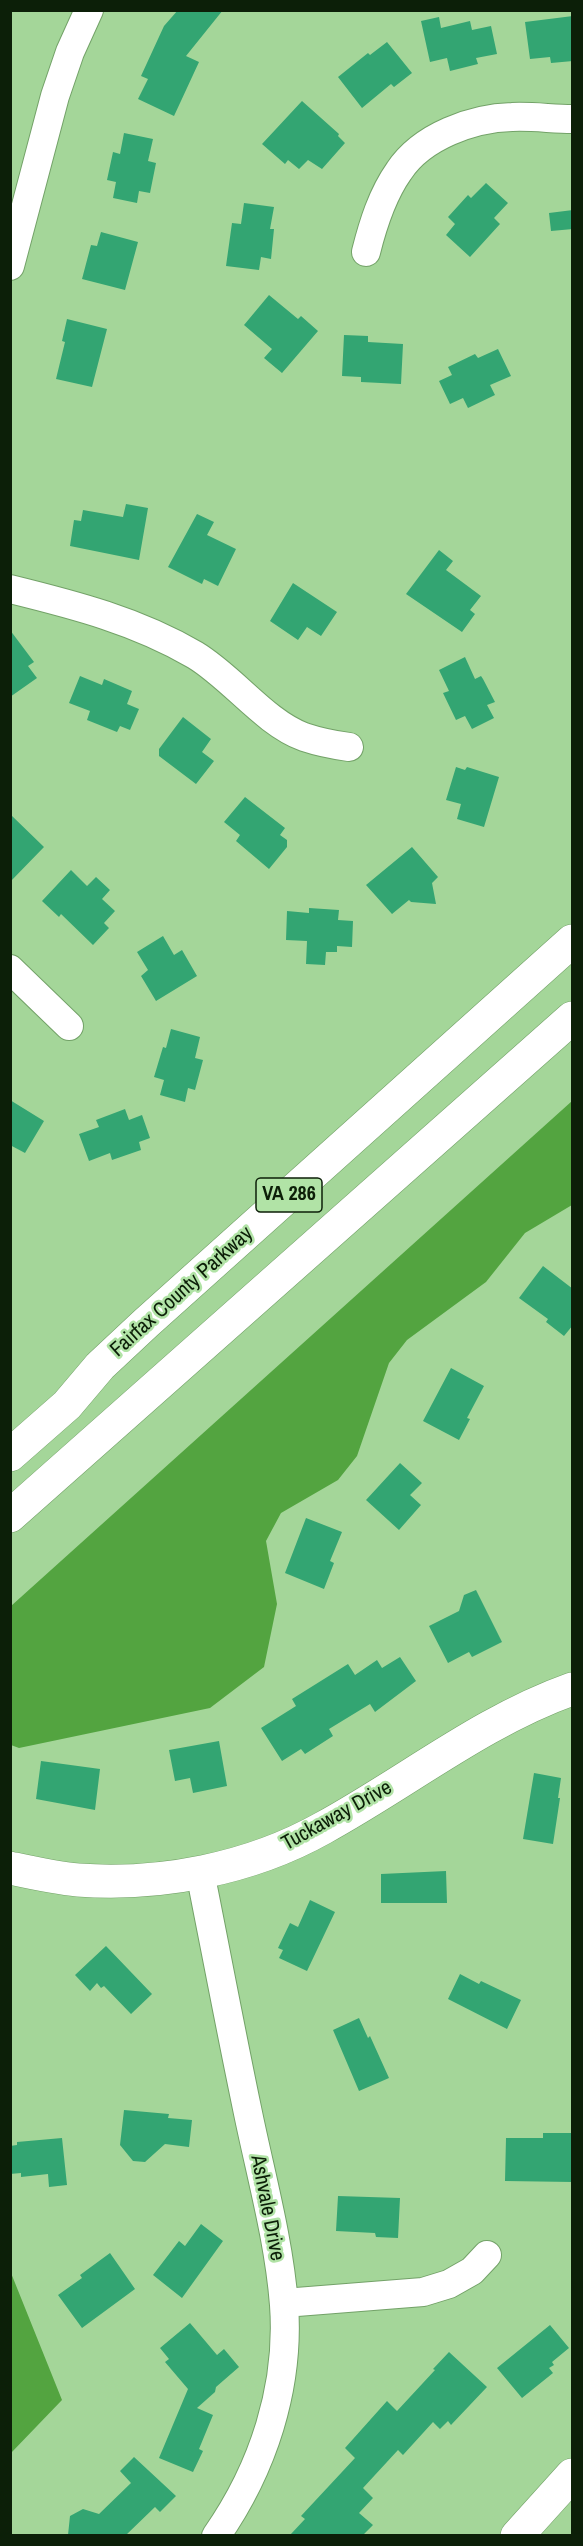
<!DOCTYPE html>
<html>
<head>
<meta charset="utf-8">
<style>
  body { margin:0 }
  #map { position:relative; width:583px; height:2546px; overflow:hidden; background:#a4d699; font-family:"Archivo Narrow",sans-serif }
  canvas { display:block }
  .frame { position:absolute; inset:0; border:12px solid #0c1f08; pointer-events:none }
</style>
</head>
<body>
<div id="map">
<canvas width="583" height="2546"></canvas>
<div class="frame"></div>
</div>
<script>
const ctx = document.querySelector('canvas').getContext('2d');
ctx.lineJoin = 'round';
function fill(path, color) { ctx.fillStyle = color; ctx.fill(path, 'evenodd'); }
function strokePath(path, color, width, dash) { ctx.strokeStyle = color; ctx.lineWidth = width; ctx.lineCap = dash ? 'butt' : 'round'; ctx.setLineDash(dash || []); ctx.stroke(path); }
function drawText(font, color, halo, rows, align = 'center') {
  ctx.font = font + ' "Archivo Narrow",sans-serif'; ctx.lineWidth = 5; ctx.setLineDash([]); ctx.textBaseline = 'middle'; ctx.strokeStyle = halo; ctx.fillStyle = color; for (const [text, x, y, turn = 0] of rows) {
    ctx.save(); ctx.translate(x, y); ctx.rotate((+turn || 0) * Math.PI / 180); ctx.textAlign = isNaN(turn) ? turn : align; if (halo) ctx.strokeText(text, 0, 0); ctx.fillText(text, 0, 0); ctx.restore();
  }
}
fill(new Path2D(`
  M572,1101V1205L525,1233L486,1282L407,1340L389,1363L357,1456L338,1480L281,1513L266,1541L277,1604L264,1667L210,1708L19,1748L11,1745V1606Z
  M11,2273L62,2400L11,2453H10Z`), '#53a440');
fill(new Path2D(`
  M178,10H223L186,56L199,62L174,116L138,99L148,79L141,76L164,26Z
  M573,16V61L551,63L550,57L530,59L525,22Z
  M439,17L441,28L470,21L472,30L491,26L497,54L476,58L478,64L450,71L447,58L430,62L421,21Z
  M387,42L412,73L394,87L391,84L362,108L338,77L368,53L370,55Z
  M302,101L339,134L338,136L345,143L322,169L308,160L299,169L288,160L285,164L262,144Z
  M124,133L153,139L148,161L156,163L150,193L139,191L137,203L113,198L116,182L107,180L113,152L120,154Z
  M486,183L508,203L494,218L500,224L470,257L446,235L455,224L448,217L468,195L471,198Z
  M244,203L274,207L270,229H274L271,259L261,257L259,270L226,266L232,223L241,224Z
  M573,210V229L551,231L549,213Z
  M101,232L138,242L125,290L82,279L91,245L97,246Z
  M269,295L298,319L301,316L318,331L282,373L264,358L272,349L244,325Z
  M67,319L107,329L92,387L56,379L65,342L62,341Z
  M344,335L368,336V342L403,344L401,384L361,382V377L342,376Z
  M498,349L511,376L490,385L495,395L468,408L463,398L450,404L439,381L452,375L448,367L475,354L478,358Z
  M126,504L148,508L139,560L70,546L74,520L81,521L83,510L123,517Z
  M197,514L214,522L207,535L236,549L218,586L204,579L202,584L168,567Z
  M439,550L453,561L446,570L481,596L470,610L475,614L462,632L406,594Z
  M293,583L337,612L321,636L307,627L298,640L270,621Z
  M10,630L34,662L28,666L37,678L10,697Z
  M465,657L475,679L481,676L483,679L495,702L487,705L494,718L472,729L465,716L456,720L443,693L449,691L439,670Z
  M80,676L102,685L104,679L132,691L127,704L139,709L130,730L120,726L117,732L87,720L90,711L69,703Z
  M183,717L211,739L202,752L214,761L196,784L159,756V749Z
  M456,767L465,770L467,767L499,777L484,827L457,819L461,804L446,800Z
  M245,797L285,828L280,835L287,840V847L269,869L236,841L240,835L224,822Z
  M10,814L44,847L10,882Z
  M412,847L438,877L432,883L436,904L411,902L409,900L392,914L366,885Z
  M71,870L87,886L96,877L110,890L102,899L115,911L104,923L109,928L93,945L61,914L59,917L42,901Z
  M309,908L339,910L338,920L353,921L352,947L337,946V952H326L325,965L306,964L307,941L286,940L287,911L309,913Z
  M163,936L174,955L182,950L197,976L156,1001L141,976L148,970L137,952Z
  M171,1029L200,1037L195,1058L203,1060L195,1090L188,1088L185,1102L160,1095L164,1080L154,1077L163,1047L166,1048Z
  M10,1100L44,1121L25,1153L10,1145Z
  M125,1109L129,1120L142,1115L150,1138L139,1142L141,1150L112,1160L110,1153L89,1161L79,1134L99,1127L96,1120Z
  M543,1266L573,1289V1325L564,1336L546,1322L548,1319L519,1298Z
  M451,1368L484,1386L467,1418L470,1419L459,1440L423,1421Z
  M400,1463L422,1483L410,1495L421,1505L399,1530L366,1500Z
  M306,1518L342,1532L330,1561L334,1563L324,1589L285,1573Z
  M476,1590L502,1642L472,1657L469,1652L448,1663L429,1626L459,1611L464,1595Z
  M400,1657L416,1681L375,1712L370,1704L329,1729L333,1736L305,1754L301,1749L282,1761L261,1728L296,1706L292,1699L348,1664L355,1675L377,1660L382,1668Z
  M219,1741L227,1786L193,1793L190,1778L175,1781L169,1750Z
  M41,1761L100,1769L95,1810L36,1799Z
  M534,1773L561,1778L558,1798H560L553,1844L523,1839Z
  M446,1871L447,1903H381V1874Z
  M310,1900L335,1912L307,1971L279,1958L283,1950L278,1948L290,1923L298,1927Z
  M106,1946L152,1994L131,2014L104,1986L101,1988L97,1983L90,1991L75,1975Z
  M460,1974L479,1984L481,1981L521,2000L507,2029L448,1999Z
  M359,2018L368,2038L370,2036L389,2078L359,2091L333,2030Z
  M124,2110L169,2114L168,2118L192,2120L189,2147L165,2144L145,2162L133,2161L120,2145Z
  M543,2133H573V2182L505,2181L506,2138H543Z
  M62,2138L67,2185L49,2187L48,2174L21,2177V2173L10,2174V2146L17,2145V2142Z
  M338,2196L400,2198L398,2238L376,2237L375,2233L336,2231Z
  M201,2224L223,2241L182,2298L153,2275L179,2241L185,2246Z
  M110,2253L135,2289L82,2328L58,2295L82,2278L80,2275Z
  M190,2323L217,2355L224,2349L239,2367L216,2387L215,2392L197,2408L213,2415L199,2449L203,2451L193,2472L159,2458L188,2389L165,2362L169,2359L160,2348Z
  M550,2325L569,2348L552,2362L554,2365L549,2368L553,2373L522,2398L497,2368Z
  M449,2352L487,2387L451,2425L448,2421L440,2429L433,2422L403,2455L398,2450L363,2488L373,2498L359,2513L373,2525L363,2535H290L305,2519L301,2516L355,2458L345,2448L387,2401L397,2411L435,2370L433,2369Z
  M134,2457L176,2496L160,2512L155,2507L126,2535H68L70,2516L83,2509L99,2514L131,2483L120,2471Z`), '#33a572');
const minor = new Path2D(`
  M366,252C373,224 382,195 399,171C422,136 473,118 512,117C532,116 553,119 572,119
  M10,266L55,96L70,52L89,10
  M10,589C75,605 137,621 195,655C233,678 264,722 304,737C319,742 334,745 349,747
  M10,969L69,1026
  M200,1872C216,1952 231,2032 248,2113C261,2176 279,2240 284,2305C290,2387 263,2469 216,2536
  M284,2303L423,2292L449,2284L472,2271L487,2255`);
const tertiary = new Path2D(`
  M10,1868C33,1873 55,1878 78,1880C160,1886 250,1869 323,1828C407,1782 482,1721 572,1689
  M517,2536L572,2475`);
const trunk = new Path2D(`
  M10,1455L67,1405L100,1366L146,1323L572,941
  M10,1516L572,1018`);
strokePath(minor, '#73a268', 30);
strokePath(tertiary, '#73a268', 34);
strokePath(trunk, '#73a268', 34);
strokePath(minor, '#fff', 28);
strokePath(tertiary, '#fff', 33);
strokePath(trunk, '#fff', 33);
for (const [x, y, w] of [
  [289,1195,66]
]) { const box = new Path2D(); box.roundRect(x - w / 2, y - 17, w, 34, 4.5); ctx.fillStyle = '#b1e3a6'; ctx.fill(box); strokePath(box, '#0c1f08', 1.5); }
drawText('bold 20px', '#0c1f08', null, [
  ["VA 286",289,1195]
]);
drawText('21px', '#0c1f08', '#b1e3a6', [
  ["Fairfax County Parkway",182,1292,-42],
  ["Tuckaway Drive",337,1816,-29],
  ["Ashvale Drive",267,2208,79]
]);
</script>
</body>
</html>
